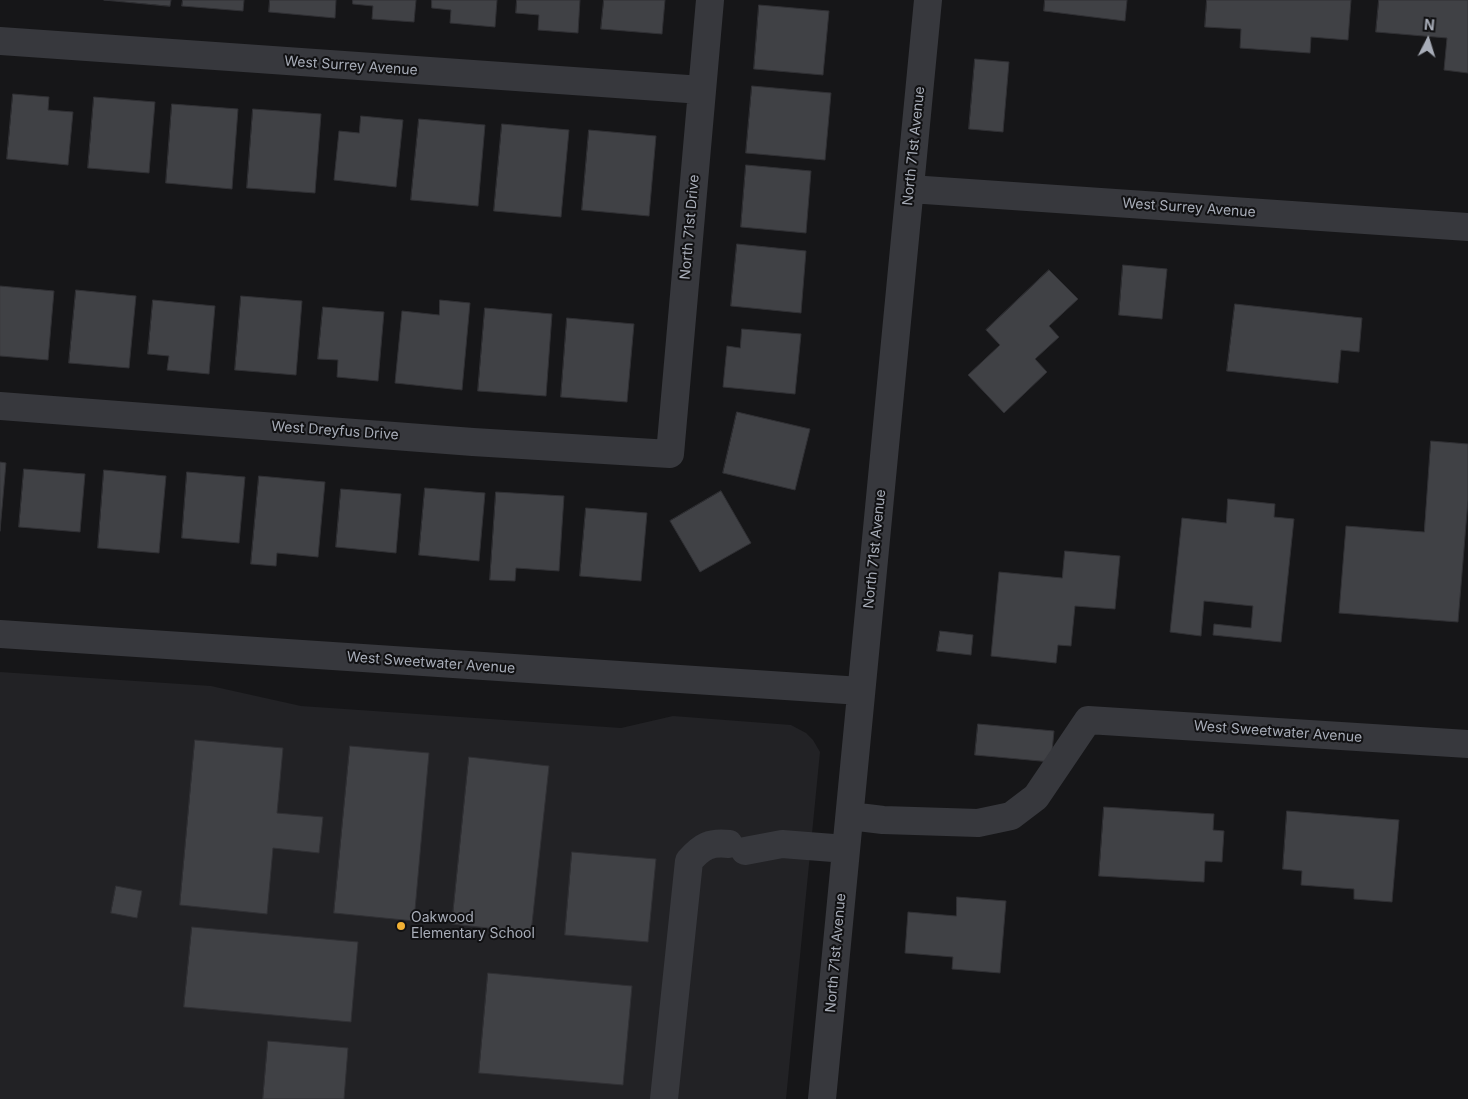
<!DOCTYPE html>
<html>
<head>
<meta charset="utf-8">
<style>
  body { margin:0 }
  #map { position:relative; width:1468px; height:1099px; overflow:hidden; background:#161618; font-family:Inter,sans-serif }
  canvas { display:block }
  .north { position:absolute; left:1403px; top:15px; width:50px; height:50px; -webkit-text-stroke:4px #111113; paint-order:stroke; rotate:5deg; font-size:14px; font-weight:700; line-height:20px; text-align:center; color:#a8adb8 }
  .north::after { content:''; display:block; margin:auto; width:18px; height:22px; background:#a8adb8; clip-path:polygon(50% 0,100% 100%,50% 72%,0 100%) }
</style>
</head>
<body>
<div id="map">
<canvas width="1468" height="1099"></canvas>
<div class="north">N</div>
</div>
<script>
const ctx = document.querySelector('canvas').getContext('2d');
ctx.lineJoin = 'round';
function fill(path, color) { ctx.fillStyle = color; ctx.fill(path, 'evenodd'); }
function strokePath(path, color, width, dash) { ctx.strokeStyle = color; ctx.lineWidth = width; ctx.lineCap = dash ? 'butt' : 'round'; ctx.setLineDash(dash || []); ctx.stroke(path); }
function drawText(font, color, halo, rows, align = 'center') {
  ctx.font = font + ' Inter,sans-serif'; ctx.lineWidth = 4; ctx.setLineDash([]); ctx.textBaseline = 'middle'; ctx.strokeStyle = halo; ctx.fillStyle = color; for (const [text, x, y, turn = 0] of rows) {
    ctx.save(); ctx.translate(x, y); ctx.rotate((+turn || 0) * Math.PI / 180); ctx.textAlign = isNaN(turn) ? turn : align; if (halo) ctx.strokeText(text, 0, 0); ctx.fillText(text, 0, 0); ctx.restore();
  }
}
fill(new Path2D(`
  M0,672L211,686L301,706L621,728L673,716L791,725L806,733L813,740L820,752L786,1099H0Z`), '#222225');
const building = new Path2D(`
  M104,0H171L170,6Z
  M183,0H244L243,11L182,6Z
  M270,0H336L335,18L269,12Z
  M353,0H416L414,22L372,19L373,6L353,4Z
  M432,0H497L495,27L450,23L451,10L432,8Z
  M517,0H580L578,33L538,30L539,15L516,13Z
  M604,0H665L662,34L601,29Z
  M1045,0H1127L1125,21L1044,11Z
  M1207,0H1351L1348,40L1311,37L1310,53L1240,48L1241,29L1205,27Z
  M1379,0H1468V73L1444,70L1447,38L1376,32Z
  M759,5L829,11L823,75L754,69Z
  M975,59L1009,62L1003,132L969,129Z
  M752,86L831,93L825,160L746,153Z
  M13,94L49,97L48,110L73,112L68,165L7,159Z
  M94,97L155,102L149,173L88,168Z
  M172,104L238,109L232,189L166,183Z
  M253,109L321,114L315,193L247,188Z
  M361,116L403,120L396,187L334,180L339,131L359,133Z
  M419,119L485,125L478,206L411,200Z
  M502,124L569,130L561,217L494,211Z
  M589,130L656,136L649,216L582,210Z
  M746,165L811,171L806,233L741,227Z
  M737,244L806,251L801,313L731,306Z
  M1123,265L1167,269L1162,319L1119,315Z
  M1049,270L1078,299L1049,326L1059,337L1035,359L1047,372L1004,413L968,375L1000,345L986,330Z
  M0,286L54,291L48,360L0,356Z
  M76,290L136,296L129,368L69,363Z
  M241,296L302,301L296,375L235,370Z
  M153,300L215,306L209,374L167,370L169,356L148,354Z
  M440,300L470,303L462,390L395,383L402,311L439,315Z
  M1235,304L1362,318L1359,352L1341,350L1338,383L1227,371Z
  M323,307L384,312L378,381L337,377L338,360L318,359Z
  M485,308L552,314L546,396L478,391Z
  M567,318L634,324L627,402L561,397Z
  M742,329L801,334L795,394L723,387L727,346L740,348Z
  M737,412L810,429L795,490L723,473Z
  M1431,441L1468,444V500L1458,622L1339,613L1346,526L1424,532Z
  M0,462L6,463L0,531Z
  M24,469L85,474L80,532L19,527Z
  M104,470L166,476L159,553L98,548Z
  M187,472L245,477L239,543L182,538Z
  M259,476L325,482L318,557L277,553L276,566L251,564Z
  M425,488L485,493L479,561L419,555Z
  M341,489L401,494L396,553L336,547Z
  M721,491L751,543L700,572L670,521Z
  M496,492L564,496L559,571L516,568L515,581L490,580Z
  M1228,499L1275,504L1274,517L1294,519L1281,642L1213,635L1214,624L1251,628L1253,606L1204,601L1201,636L1170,632L1182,518L1226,523Z
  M586,508L647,513L641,581L580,576Z
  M1065,551L1120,556L1115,609L1075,606L1071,646L1058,645L1056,663L991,656L999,572L1062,578Z
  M940,631L973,635L971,655L937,651Z
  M978,724L1054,731L1051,762L975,755Z
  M195,740L283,748L277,813L323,817L319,853L273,848L267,914L180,905Z
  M350,746L429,753L414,921L334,913Z
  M469,757L549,766L531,933L452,924Z
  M1104,807L1214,814L1213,830L1224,831L1222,862L1205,861L1204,882L1099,876Z
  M1287,811L1399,820L1392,902L1354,899V889L1301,885L1302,871L1283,869Z
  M572,852L656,859L648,942L565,935Z
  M116,886L142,891L137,918L111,913Z
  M957,897L1006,901L1000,973L952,969L953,957L905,953L908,912L956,916Z
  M192,927L358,942L351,1022L184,1007Z
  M488,973L632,986L623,1085L479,1073Z
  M268,1041L348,1048L344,1099H263Z`);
fill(building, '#404145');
strokePath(building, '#303034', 1);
strokePath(new Path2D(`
  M0,41L702,90
  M910,189L1468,227
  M0,406L473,442L670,454L710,0
  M0,634L861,691
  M850,816L883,820L978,823L1011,816L1036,797L1088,720L1468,744
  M745,851L782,844L846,849
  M664,1099L689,861C702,846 710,842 729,844
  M822,1099L928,0`), '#37383d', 28);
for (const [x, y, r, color] of [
  [401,926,5,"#f2b134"]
]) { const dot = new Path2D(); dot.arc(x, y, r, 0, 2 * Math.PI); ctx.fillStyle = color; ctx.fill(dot); strokePath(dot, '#111113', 2); }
drawText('14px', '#a8adb8', '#111113', [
  ["West Surrey Avenue",351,66,4],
  ["North 71st Avenue",914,146,-84],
  ["West Surrey Avenue",1189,208,4],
  ["North 71st Drive",690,227,-85],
  ["West Dreyfus Drive",335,431,4],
  ["North 71st Avenue",875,549,-84],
  ["West Sweetwater Avenue",431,663,4],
  ["West Sweetwater Avenue",1278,732,4],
  ["North 71st Avenue",836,953,-85]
]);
drawText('14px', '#a8adb8', '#111113', [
  ["Oakwood",411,918],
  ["Elementary School",411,934]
], 'left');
</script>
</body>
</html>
